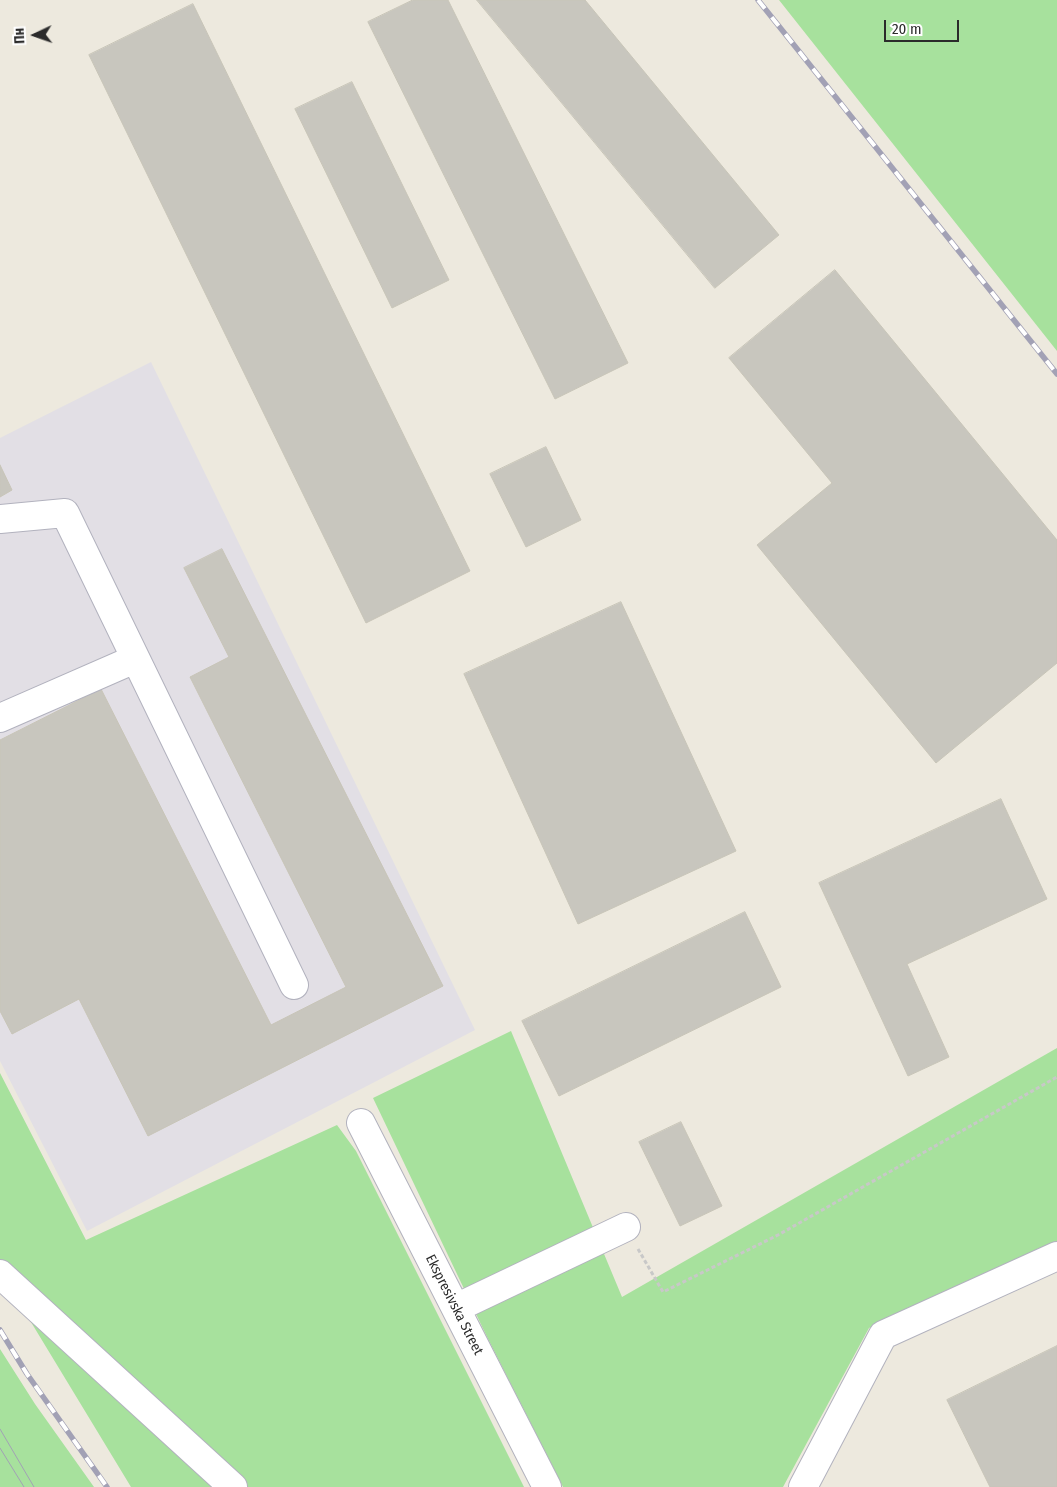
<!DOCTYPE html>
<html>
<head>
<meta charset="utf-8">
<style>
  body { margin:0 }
  #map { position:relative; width:1057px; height:1487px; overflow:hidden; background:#ede9de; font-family:"Fira Sans Condensed",sans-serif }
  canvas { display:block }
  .north { position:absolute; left:10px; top:10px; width:50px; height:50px; -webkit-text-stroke:4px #fff; paint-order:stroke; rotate:267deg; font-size:14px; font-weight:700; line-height:20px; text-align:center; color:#2b2b2b }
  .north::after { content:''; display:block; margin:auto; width:18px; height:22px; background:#2b2b2b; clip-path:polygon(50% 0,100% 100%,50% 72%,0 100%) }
  .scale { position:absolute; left:884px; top:20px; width:75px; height:22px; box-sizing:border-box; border:2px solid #2b2b2b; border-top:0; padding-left:6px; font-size:15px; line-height:18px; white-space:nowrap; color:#2b2b2b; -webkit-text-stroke:4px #fff; paint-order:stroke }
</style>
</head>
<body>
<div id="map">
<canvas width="1057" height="1487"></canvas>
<div class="north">Пн</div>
<div class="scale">20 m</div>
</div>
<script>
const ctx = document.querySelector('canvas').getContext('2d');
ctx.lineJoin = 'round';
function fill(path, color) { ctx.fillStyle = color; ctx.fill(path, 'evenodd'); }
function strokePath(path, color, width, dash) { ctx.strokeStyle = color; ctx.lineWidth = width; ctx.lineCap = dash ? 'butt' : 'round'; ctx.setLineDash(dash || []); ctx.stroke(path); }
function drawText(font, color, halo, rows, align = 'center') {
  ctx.font = font + ' "Fira Sans Condensed",sans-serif'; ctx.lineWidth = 4.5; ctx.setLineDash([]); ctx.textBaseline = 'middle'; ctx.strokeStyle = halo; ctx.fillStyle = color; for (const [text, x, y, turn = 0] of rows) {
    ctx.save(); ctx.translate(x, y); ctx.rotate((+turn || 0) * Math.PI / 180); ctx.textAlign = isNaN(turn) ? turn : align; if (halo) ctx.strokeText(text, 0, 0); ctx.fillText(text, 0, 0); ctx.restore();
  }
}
fill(new Path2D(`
  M151,362L475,1030L87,1231L0,1061V438Z`), '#e2dfe5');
fill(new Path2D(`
  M779,0H1057V351Z
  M511,1031L622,1297L1057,1048V1246L869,1328L783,1487H563L488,1339L373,1098Z
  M0,1073L86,1240L337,1125L356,1151L524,1487H131L0,1271Z
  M0,1349L35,1404L94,1487H0Z`), '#a7e19d');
const building = new Path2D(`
  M413,0H448L628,363L555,399L368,22Z
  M477,0H585L779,235L715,288Z
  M193,4L470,571L366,623L89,55Z
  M352,82L449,280L392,308L295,109Z
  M835,270L1057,540V663L936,763L757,545L832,483L729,358Z
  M546,447L581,520L526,547L490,474Z
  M0,465L12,490L0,497Z
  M222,549L443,986L148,1136L79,999L12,1034L0,1011V740L101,689L271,1025L346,987L190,677L229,657L184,568Z
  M621,602L736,851L578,924L464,674Z
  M1001,799L1047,899L907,964L949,1057L908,1076L819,883Z
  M745,912L781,987L559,1096L522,1021Z
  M681,1122L722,1206L680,1226L639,1142Z
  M1057,1346V1487H990L947,1400Z`);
fill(building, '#c8c6be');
strokePath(building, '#c8c5b8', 1);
const minor = new Path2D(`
  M0,519L65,513L294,985
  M0,718L135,659
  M361,1123L547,1487
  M0,1274L233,1487
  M456,1308L626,1227
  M803,1487L883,1335L1057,1256`);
strokePath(minor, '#b2b2be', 30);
strokePath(new Path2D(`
  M638,1249L663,1292L778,1235L1057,1077`), '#c8c8c8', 3, [4, 2.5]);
strokePath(minor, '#fff', 28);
strokePath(new Path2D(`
  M0,1429L34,1487
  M0,1448L24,1487`), '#a2a1b5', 1);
const rail = new Path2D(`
  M758,0L1057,374
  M0,1330L27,1374L107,1487`);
strokePath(rail, '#a2a1b5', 5.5);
strokePath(rail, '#fff', 4, [11]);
drawText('14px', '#2b2b2b', '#fff', [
  ["Ekspresivska Street",454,1305,63]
]);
</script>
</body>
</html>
